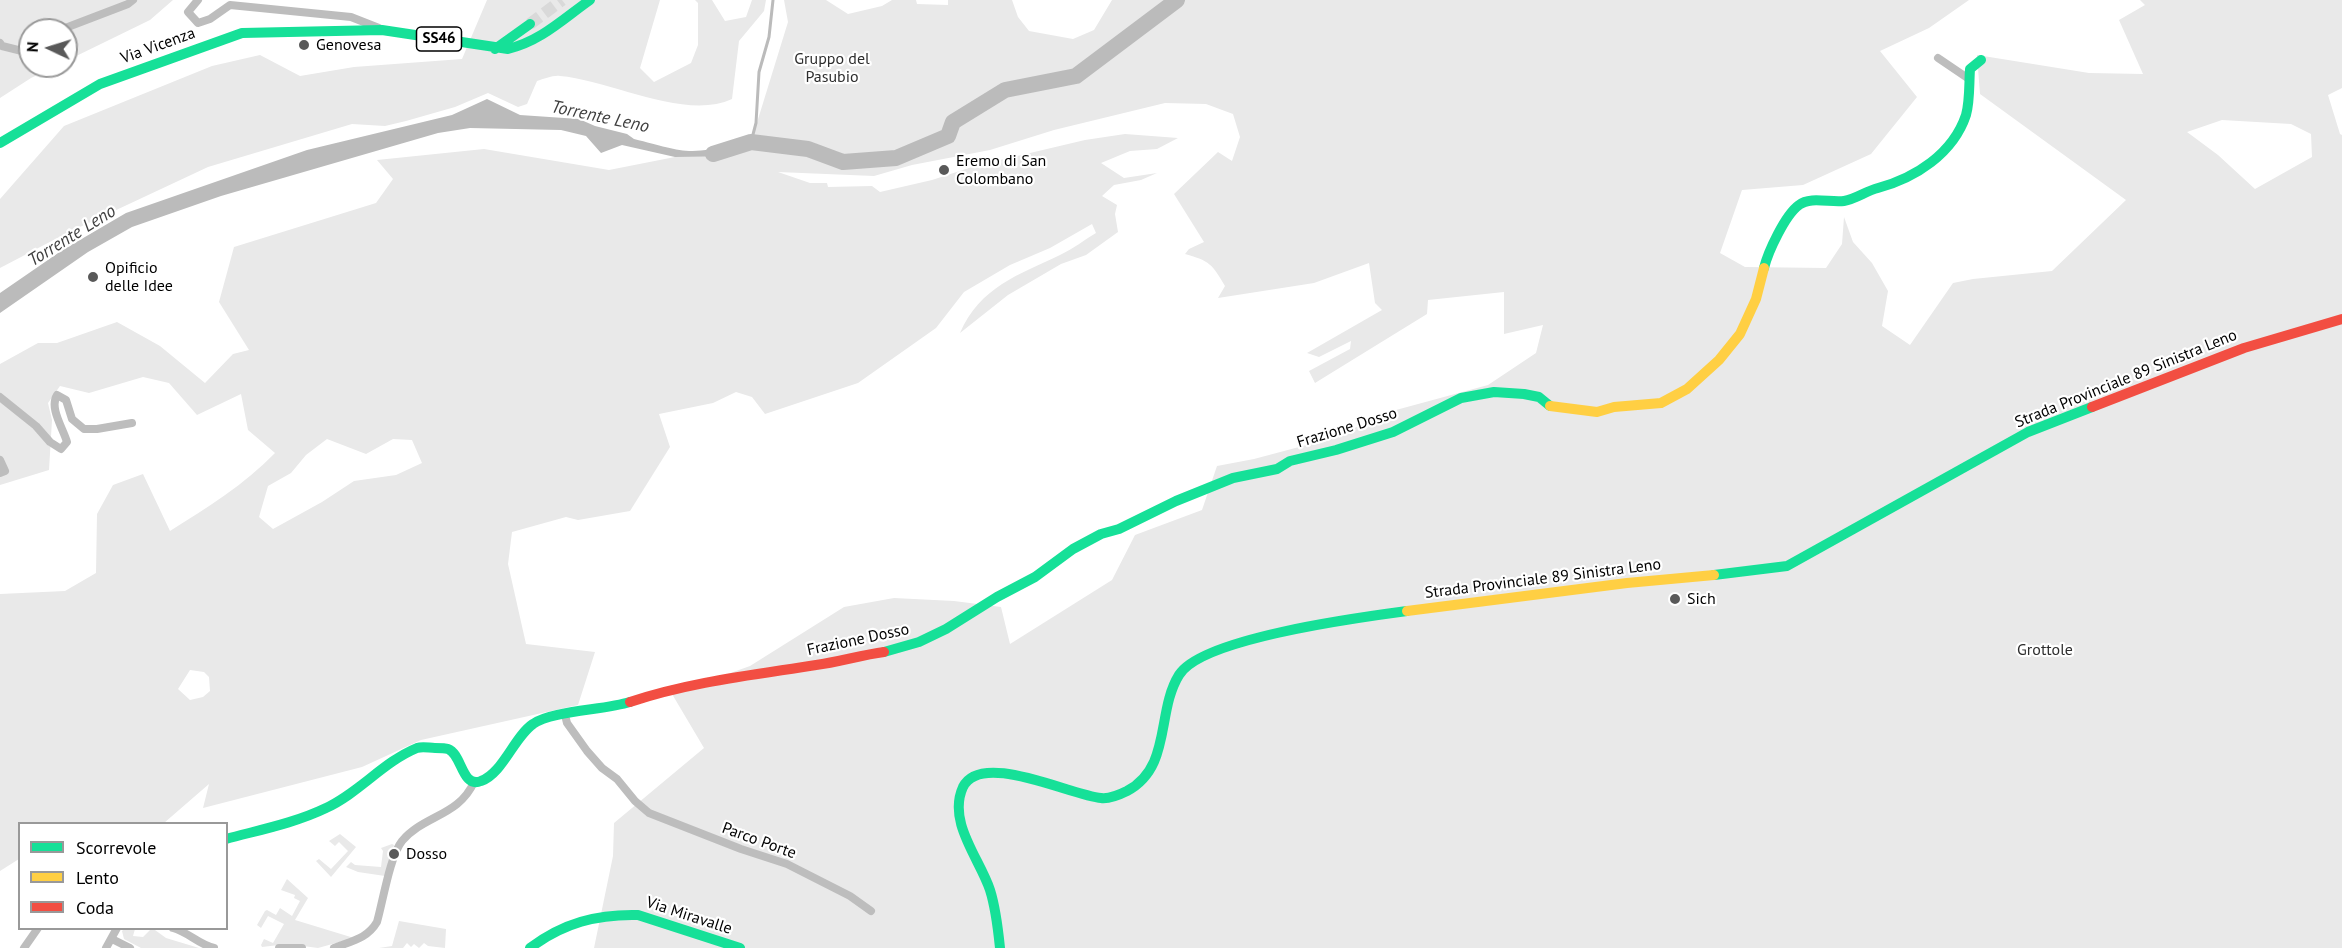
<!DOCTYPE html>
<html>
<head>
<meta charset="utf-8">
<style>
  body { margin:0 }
  #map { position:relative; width:2342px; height:948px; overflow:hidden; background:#fff; font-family:"PT Sans",sans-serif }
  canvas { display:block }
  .legend { position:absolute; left:18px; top:822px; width:210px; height:108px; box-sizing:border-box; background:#fff; border:2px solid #999; margin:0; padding:8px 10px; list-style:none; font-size:18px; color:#000 }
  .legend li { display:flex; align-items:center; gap:12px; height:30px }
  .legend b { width:30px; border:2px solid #999 }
  .north { position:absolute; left:18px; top:18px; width:60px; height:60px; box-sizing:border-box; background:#fff; border:2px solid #999; border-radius:50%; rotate:274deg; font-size:16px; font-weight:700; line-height:24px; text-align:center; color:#000 }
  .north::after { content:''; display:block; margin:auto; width:21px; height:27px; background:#595959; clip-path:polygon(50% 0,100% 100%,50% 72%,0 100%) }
</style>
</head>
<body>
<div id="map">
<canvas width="2342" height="948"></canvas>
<ul class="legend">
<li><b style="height:8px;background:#16e098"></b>Scorrevole</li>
<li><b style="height:8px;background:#ffcf43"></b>Lento</li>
<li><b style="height:8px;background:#f24e42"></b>Coda</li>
</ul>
<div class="north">N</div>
</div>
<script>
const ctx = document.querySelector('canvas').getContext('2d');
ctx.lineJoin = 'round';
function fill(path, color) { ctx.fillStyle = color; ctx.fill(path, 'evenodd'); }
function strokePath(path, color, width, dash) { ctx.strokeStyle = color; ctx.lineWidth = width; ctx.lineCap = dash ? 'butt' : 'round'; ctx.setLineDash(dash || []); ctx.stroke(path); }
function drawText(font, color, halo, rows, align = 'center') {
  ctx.font = font + ' "PT Sans",sans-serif'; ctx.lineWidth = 4.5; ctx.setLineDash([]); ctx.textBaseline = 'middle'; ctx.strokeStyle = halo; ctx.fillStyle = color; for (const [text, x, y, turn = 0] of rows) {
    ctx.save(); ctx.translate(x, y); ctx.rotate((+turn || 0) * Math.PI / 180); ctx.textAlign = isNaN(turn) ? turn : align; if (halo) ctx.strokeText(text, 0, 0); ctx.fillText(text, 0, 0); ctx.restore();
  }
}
fill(new Path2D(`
  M0,0H173L150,20L66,61V30H30V66H56L31,78L0,98Z
  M487,0H660L640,68L654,82L691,63L698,45V3L695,0H712L725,21L746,17L752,0H766L764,11L739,41L732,99C685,121 610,80 560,76C553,75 544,79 537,81L527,104L518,107L488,93L455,107L406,121L385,126L352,124L208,167L65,234L0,268V199L64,126L212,66L260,55L300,76L354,67L462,59Z
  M784,0H826L848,14L882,6L892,0H916L917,4L948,5V0H1012L1018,17L1029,31L1073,39L1094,30L1112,0H1969L1929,28L1880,51L1917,97L1871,154L1803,185L1742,190L1720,253L1745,267L1826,268L1842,244L1844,217L1853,242L1872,263L1888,291L1882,326L1910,345L1953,283L1973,279L2052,271L2126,200L1980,94L1977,55L2089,73L2143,74L2119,20L2145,5L2140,0H2342V88L2328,95L2340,134L2342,135V948H594L613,856L614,823L704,748L672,694L750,666L844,607L894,598L954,601L1001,607L1010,644L1112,580L1135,535L1202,510L1217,466L1254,459L1329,439L1396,410L1488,385L1536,353L1543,325L1504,334V292L1428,300L1427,314L1315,383L1309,371L1350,349L1351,341L1319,357L1307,353L1382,310L1375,303L1369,263L1314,283L1218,298L1225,286C1212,264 1210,261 1185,254L1189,249L1204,242L1174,194L1218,152L1232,161L1240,137L1233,114L1206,104L1165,103L1054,130L990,150L912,165L874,176L778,172L810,183H827L828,187L872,186L880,192L932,180L975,166L1085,140L1125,134L1178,138L1157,149L1130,151L1101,163L1124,178L1157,173L1141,180L1114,185L1102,196L1117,205L1115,214L1118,232L1086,255L1061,264L1008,295L960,333C980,287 1018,275 1060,255C1073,249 1084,240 1096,233L1092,224L1050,248L1010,265L964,292L936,328L858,383L765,414L752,397L736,392L713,403L659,414L670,447L630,511L578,520L566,517L512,532L508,564L526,644L595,652L578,705L421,740L362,767L203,808L209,784L164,823L20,824L19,859L0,871V594L65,591L96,573L97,514L113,485L143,474L170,531C208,507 244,485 275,453L248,430L241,394L197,415L169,383L143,377L89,393L60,386L48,403L52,420L49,470L0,485V364L38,343H57L117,322L160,346L205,383L233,354L249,350L219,302L234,247L376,203L393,179L377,160L484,149L609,170L751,142L788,22ZM2222,120L2291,124L2311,134L2312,157L2255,189L2218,155L2187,132ZM327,439L366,454L393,439L412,440L422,463L396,475L354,481L322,502L273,529L259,517L268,486L291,473L306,455ZM190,670L204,672L209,677L210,691L203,697L190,700L178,689Z
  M340,834L356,847L331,877L316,861L319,859L331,869L348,851L339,842L335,846L329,841Z
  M392,844L394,845L385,876L358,872L346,867L351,862L355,865L381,867L383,851L381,848Z
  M287,879L308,898L295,920L354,938L318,948L287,944L262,947L261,945L264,939L273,943L284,924L268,916L261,928L257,925L265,911L267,910L276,915L280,908L292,916L300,901L294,898L295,895L281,890Z
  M399,921L446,929L445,948L428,946L424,943L419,948L414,944L411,947L407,943L403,948H379L392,946Z
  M124,929H135L133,936L143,937L150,930H155L166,938L199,948H141L124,939L122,931Z`), '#e9e9e9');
fill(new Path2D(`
  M487,99L520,115L579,119L595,126L627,134L634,139C676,149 689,158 732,143L734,156L675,157L622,145L601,153L586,136L561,130L470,128L438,133L221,196L132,227L88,252L0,313V293L61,251L126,213L307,150L452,115Z`), '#bbb');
strokePath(new Path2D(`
  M751,142L756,123L759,72L769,37L773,0`), '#bbb', 3);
strokePath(new Path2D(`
  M713,154L751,142L808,149L843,162L896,158L948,136L953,122L1005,90L1076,76L1177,0`), '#bbb', 16);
strokePath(new Path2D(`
  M530,24L562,0`), '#d9d9d9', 12, [12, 6]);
strokePath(new Path2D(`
  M198,0L188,12L198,23L210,19L230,5L351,17L379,28
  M60,30L128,4L133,0
  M0,43L2,46L22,51L30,47
  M1938,58L1969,79
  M0,397L36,426L50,442L61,449L67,442C63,428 49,408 57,395L66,400L72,419L84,429H97L132,423
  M0,460L5,471L0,473
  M565,715L567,723L587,751L602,768L617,779L635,801L649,813L741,849L787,864L850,896L871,911
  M173,928C188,932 198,944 214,948
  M112,939L130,948
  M24,948L38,928
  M106,948L117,928
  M279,948H302
  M334,948C351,941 367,939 377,922C383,901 390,856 402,841C424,815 459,816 474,782`), '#bdbdbd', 8);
strokePath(new Path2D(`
  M495,49L530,24
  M0,143L100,84L242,33L382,30L508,49C541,41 563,19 590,0
  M1764,268C1768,252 1785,215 1799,205C1810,196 1831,203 1844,201C1856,199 1866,191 1878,188C1915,178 1953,154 1966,115C1970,101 1969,83 1970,69L1981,60
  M1714,575L1787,566L2028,432L2092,407
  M884,652L919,642L946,629L997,597L1035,577L1073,549L1101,534L1119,529L1176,501L1233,478L1277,469L1290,461L1336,450L1393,432L1461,398L1494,392L1524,394L1539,397L1550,406
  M226,839C259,830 295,823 326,808C359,793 383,762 417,748C423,746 429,748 435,748C439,748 445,748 448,749C462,754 462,789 481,781C503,773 514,737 533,724C551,711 604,710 630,702
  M530,948C563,923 597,914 638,915L740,948
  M1000,948C998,928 996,909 990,890C980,859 947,822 963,787C981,750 1072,796 1101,798C1109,799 1119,795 1127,791C1172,767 1156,712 1179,675C1201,638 1362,617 1407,611`), '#16e098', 10);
strokePath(new Path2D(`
  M1550,406L1597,412L1614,407L1661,403L1687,389L1719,360L1740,334L1756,299L1764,268
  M1407,611L1627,583L1714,575`), '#ffcf43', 10);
strokePath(new Path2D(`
  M2092,407L2244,348L2342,319
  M630,702C690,682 753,675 816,665C839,662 861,655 884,652`), '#f24e42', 10);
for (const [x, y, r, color] of [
  [304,45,6,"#595959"],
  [944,170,6,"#595959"],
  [93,277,6,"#595959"],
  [1675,599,6,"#595959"],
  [394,854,6,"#595959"]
]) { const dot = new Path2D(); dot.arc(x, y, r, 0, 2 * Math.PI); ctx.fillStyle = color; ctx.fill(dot); strokePath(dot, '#fff', 2); }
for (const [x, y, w] of [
  [439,39,45]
]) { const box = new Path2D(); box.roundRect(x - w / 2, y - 12, w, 24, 4.5); ctx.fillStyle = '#fff'; ctx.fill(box); strokePath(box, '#000', 1.5); }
drawText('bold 15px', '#000', null, [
  ["SS46",439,39]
]);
drawText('16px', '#000', '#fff', [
  ["Genovesa",316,45],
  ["Eremo di San",956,161],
  ["Colombano",956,179],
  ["Opificio",105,268],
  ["delle Idee",105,286],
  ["Sich",1687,599],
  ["Dosso",406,854]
], 'left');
drawText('16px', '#000', '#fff', [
  ["Via Vicenza",158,46,-20],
  ["Strada Provinciale 89 Sinistra Leno",2126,379,-22],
  ["Frazione Dosso",1347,428,-17],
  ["Strada Provinciale 89 Sinistra Leno",1543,579,-7],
  ["Frazione Dosso",858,640,-12],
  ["Parco Porte",759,841,20],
  ["Via Miravalle",689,916,18]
]);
drawText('16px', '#2e2e2e', '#fff', [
  ["Gruppo del",832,59],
  ["Pasubio",832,77],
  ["Grottole",2045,650]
]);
drawText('italic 18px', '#3f3f3f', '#fff', [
  ["Torrente Leno",600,117,12],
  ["Torrente Leno",72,236,-32]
]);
</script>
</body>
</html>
